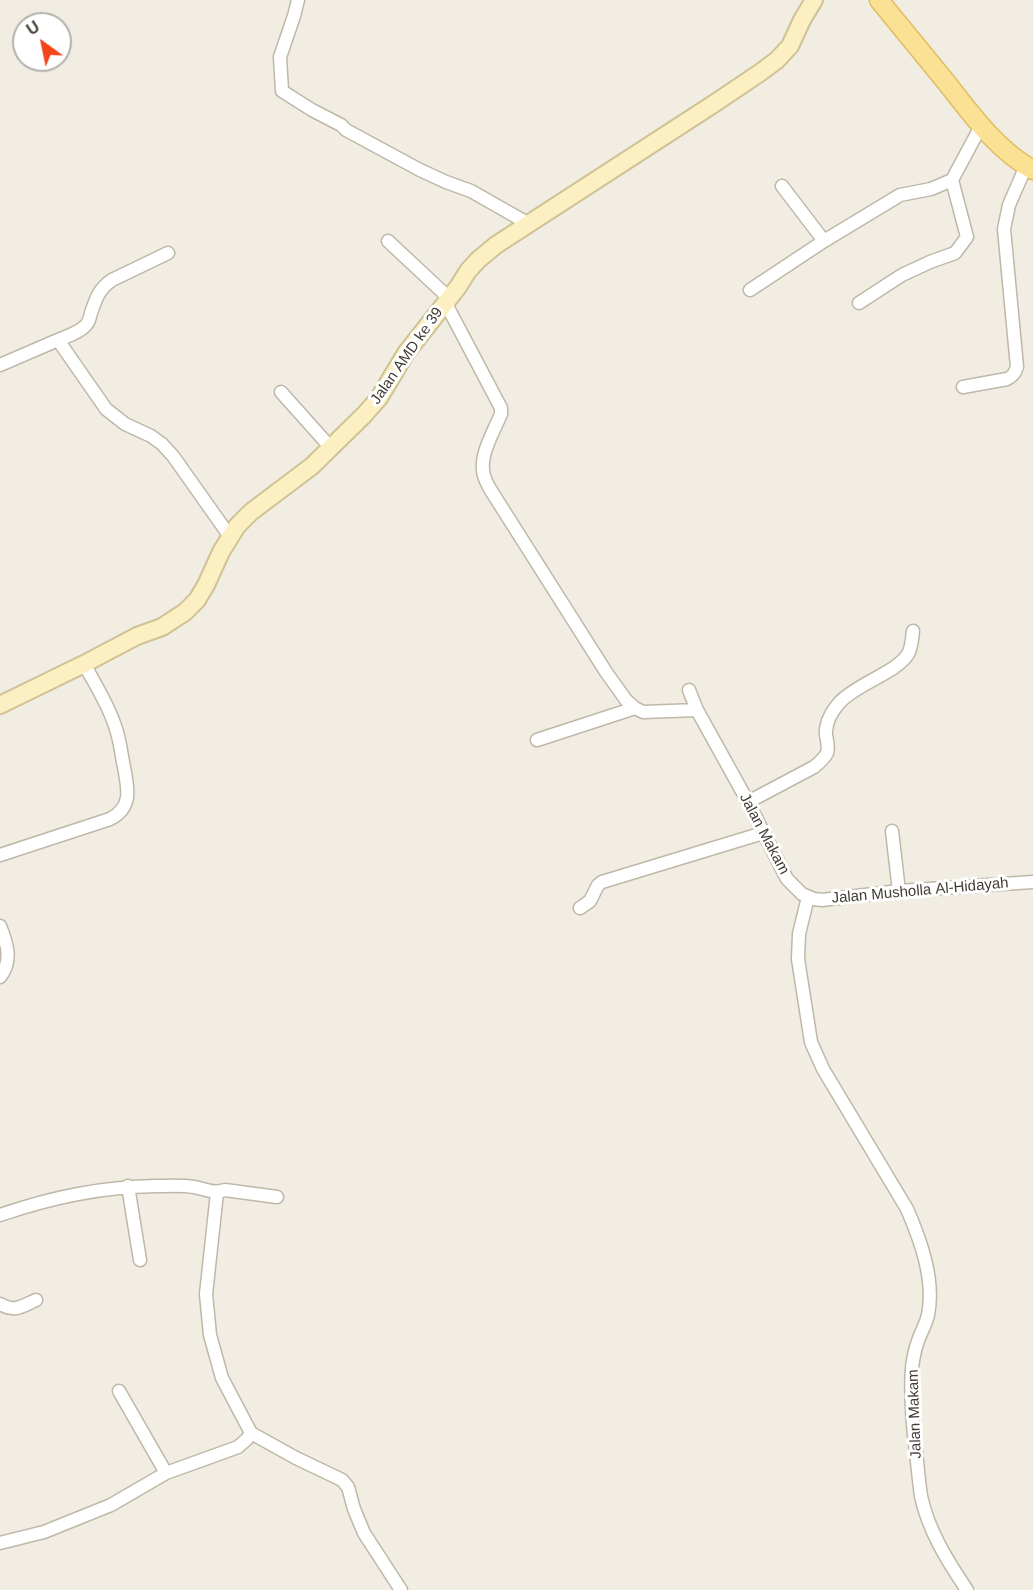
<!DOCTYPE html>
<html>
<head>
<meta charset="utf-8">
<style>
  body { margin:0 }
  #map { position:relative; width:1033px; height:1590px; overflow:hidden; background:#f1ede3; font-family:Arial,sans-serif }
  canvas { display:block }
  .north { position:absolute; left:12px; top:12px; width:60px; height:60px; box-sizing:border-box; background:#fff; border:2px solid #b3b1ae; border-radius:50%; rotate:327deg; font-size:16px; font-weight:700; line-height:24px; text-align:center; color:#423d34 }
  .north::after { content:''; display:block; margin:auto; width:21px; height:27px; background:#f1441a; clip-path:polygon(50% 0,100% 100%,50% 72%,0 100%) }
</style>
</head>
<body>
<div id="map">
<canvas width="1033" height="1590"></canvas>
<div class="north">U</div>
</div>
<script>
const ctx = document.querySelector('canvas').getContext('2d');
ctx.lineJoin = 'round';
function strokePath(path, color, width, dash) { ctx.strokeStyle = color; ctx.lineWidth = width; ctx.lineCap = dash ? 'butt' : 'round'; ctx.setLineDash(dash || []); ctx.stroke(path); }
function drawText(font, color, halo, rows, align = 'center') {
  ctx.font = font + ' Arial,sans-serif'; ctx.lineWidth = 6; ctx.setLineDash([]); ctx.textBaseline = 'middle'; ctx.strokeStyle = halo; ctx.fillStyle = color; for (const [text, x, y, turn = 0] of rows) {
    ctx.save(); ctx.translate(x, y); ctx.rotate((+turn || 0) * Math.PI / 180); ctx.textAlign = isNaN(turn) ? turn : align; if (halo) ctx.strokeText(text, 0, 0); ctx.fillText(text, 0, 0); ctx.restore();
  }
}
const street = new Path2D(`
  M298,0L294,16L280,57L282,91L312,110L341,125L346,130L420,170L446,182L471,191L529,224
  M782,186L824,241
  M388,241L449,298
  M750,290L824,241L900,195L931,189L952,180L981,126
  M445,302L501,408V414C494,431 481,452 483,470C483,477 487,483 490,489L606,672L626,700L635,708L643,712L697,710L748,802L787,879L802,894L814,899L822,900L899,891L1033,882
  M859,303L902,275L930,262L955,253L967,237L952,180
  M58,340C67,336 79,333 85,326C89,323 90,317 91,313C96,298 99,289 112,280L168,253
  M0,365L58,340L106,409L125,424L151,436L162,444L173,456L231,538
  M963,387L1007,379C1013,376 1015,373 1017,367L1004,229L1009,205L1026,166
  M281,392L331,448
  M689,690L697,710
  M537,740L635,708
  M748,802L814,767C819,763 824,759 827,753C829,747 827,741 826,735C825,722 832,711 840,702C858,683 896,673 908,654C912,647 912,638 913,631
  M892,831L899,891
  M0,855L110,819C133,807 128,789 124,767C121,753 120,739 115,726C108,704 95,684 84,664
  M808,897L799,934L798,959L811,1042L823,1069L907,1209C921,1241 935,1280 928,1315C926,1324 921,1332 918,1341C915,1349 913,1359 912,1368C910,1390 912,1414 914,1436C917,1456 918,1476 921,1496C928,1530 948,1562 967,1590
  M580,908L590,901L598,885L602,882L763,833
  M0,926C7,943 13,961 0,977
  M128,1186L140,1260
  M0,1215C53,1197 101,1187 157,1186C169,1186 182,1185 194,1187C205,1189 214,1194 225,1190L277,1197
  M0,1304C15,1313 22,1306 36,1300
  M119,1391L166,1473
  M251,1433L296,1458L342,1480L348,1487L354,1509L364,1533L401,1590
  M0,1543L44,1532L111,1505L166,1473L238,1447L247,1439L251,1433L222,1378L210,1335L206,1294L217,1193`);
const secondary = new Path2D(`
  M0,705L84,664L137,636L162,627L185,612L197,600L206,585L221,552L237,526L251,512L312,466L364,415L379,398L406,353L458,287L468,271L478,260L496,245L715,103L761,72L777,60L790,46L802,20L814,0`);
const primary = new Path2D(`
  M879,0C901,27 924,55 946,82C971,114 997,150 1033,170`);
strokePath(street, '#bfb8a9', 15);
strokePath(secondary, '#cfc295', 20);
strokePath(primary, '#debe64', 21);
strokePath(street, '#fff', 12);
strokePath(secondary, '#fcf0c2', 16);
strokePath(primary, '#fae193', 18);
drawText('15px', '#423d34', '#fff', [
  ["Jalan AMD ke 39",407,356,-55],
  ["Jalan Makam",764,834,62],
  ["Jalan Musholla Al-Hidayah",920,891,-5],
  ["Jalan Makam",915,1414,-92]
]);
</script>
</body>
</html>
